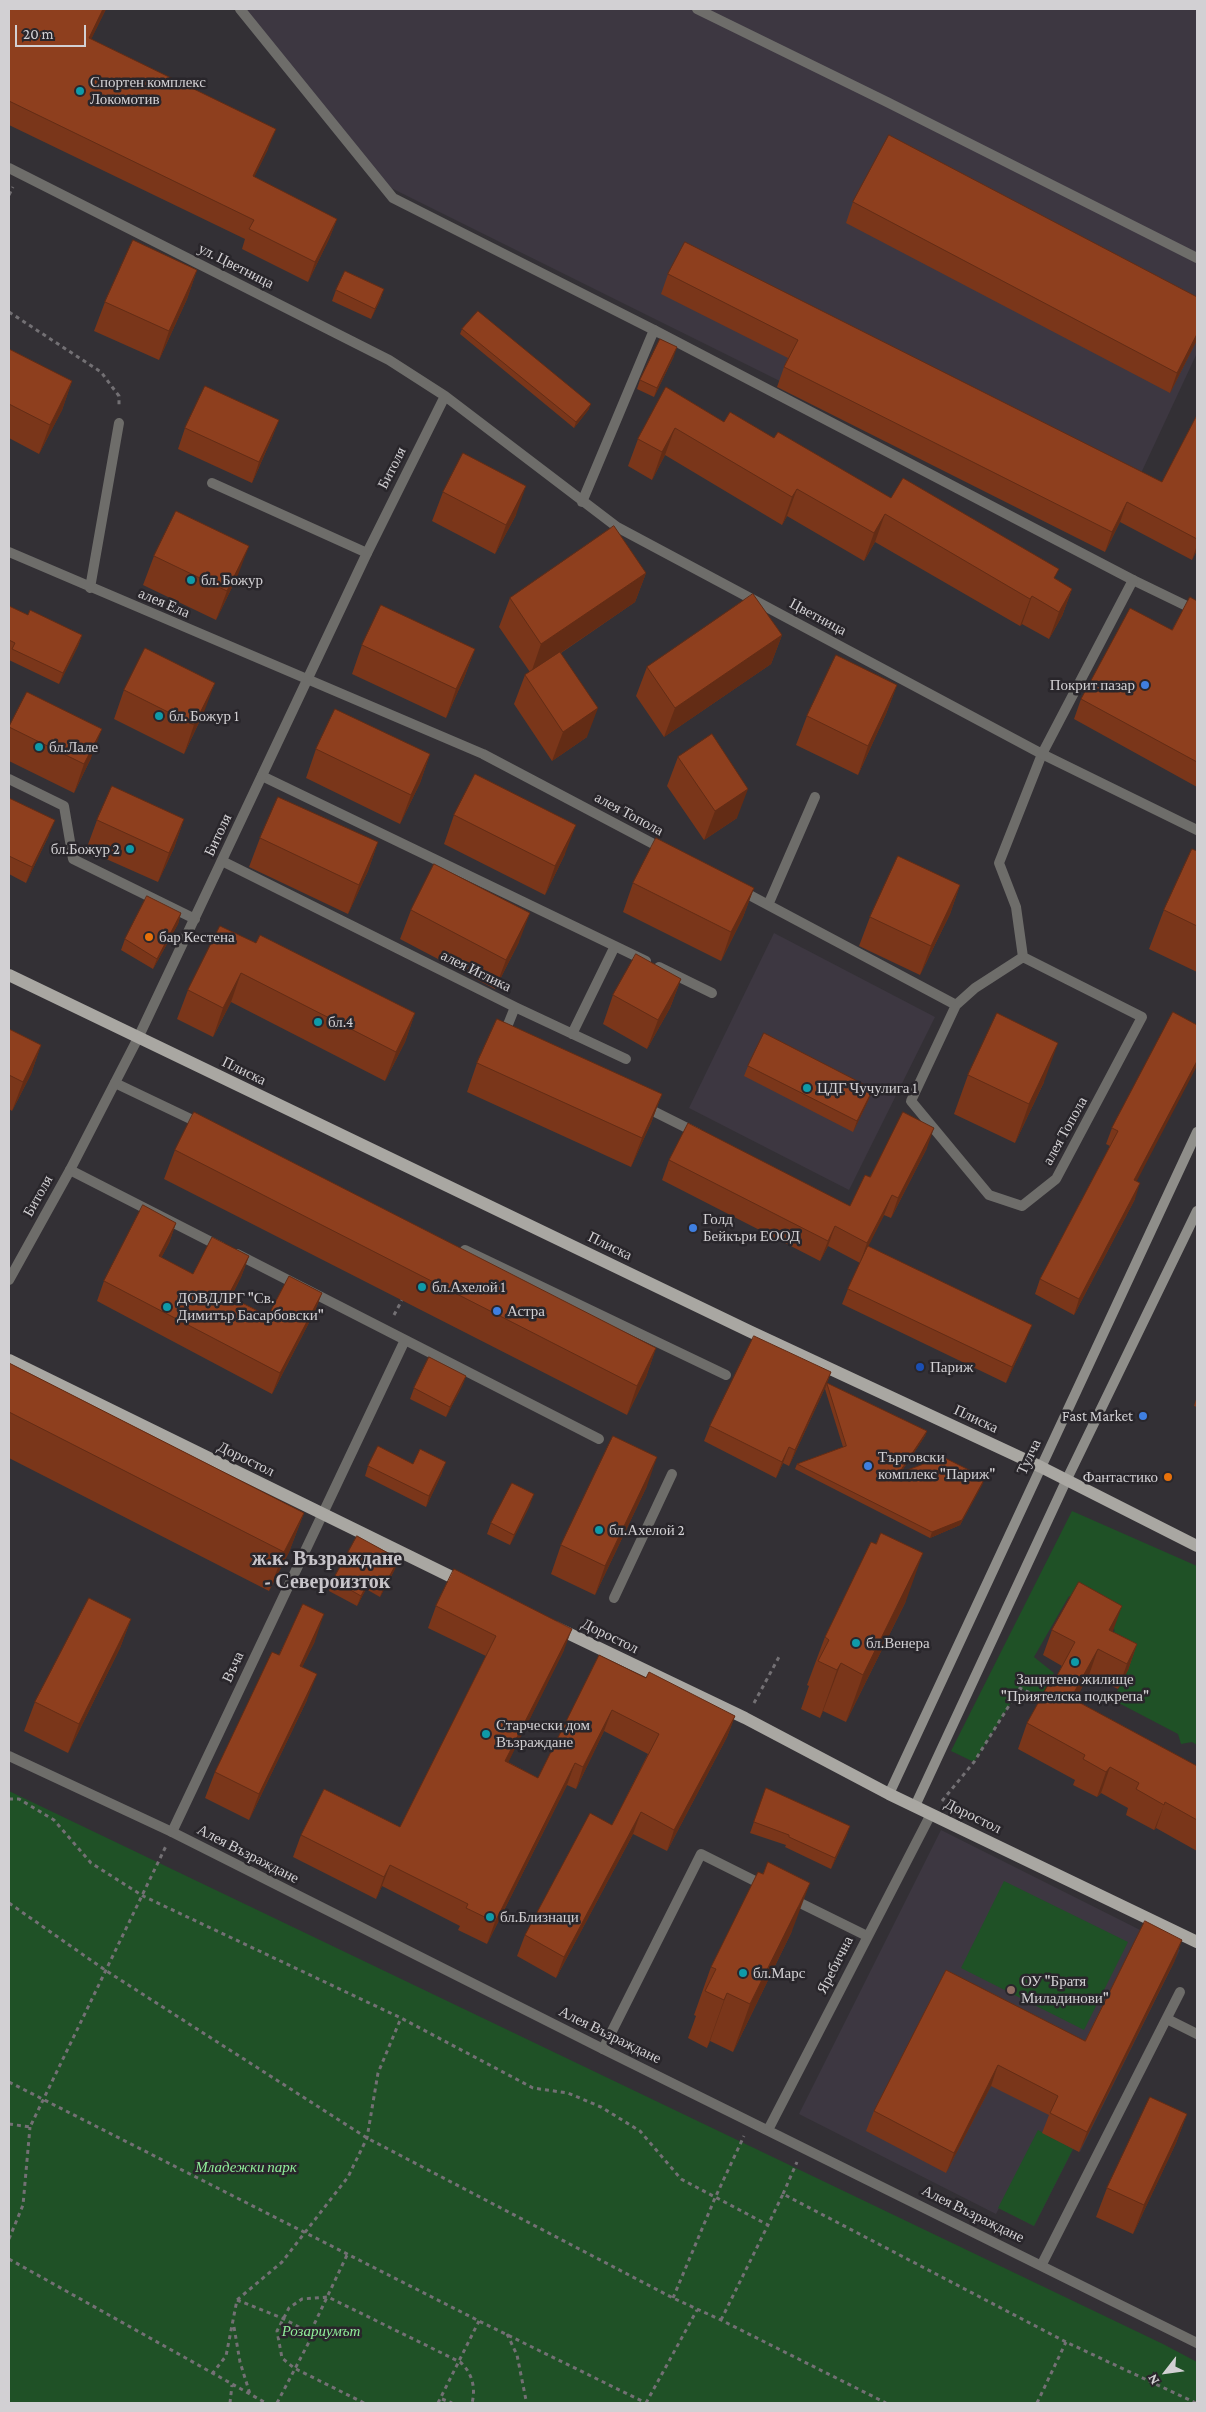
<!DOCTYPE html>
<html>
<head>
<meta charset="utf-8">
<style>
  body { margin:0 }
  #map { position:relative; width:1206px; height:2412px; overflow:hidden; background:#333035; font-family:"Crimson Pro",serif }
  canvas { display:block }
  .frame { position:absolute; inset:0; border:10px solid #d2d0d3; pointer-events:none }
  .north { position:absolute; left:1141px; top:2347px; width:50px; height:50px; -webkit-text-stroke:4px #29262b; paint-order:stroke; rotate:240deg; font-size:14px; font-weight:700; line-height:20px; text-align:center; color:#d2d0d3 }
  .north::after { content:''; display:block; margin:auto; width:18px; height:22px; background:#d2d0d3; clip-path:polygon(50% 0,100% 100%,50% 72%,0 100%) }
  .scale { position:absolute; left:15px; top:25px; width:71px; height:22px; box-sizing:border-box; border:2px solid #d2d0d3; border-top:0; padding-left:6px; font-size:15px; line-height:18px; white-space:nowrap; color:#d2d0d3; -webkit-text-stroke:4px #29262b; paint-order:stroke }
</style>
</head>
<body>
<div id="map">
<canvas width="1206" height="2412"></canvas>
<div class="frame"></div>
<div class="north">N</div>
<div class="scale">20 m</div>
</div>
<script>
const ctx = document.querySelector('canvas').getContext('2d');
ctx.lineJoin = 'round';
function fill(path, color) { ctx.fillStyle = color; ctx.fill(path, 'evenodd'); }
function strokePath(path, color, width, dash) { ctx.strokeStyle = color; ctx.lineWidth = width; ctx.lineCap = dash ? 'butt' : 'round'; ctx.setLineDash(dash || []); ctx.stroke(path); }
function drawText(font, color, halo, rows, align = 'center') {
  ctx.font = font + ' "Crimson Pro",serif'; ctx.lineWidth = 5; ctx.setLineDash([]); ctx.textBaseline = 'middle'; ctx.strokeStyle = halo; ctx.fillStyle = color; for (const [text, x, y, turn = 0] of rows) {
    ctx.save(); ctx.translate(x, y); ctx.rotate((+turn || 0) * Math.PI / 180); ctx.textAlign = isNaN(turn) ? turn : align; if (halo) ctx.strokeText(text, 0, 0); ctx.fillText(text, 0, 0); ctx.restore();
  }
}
fill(new Path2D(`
  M241,9H1197V353L1108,544L375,180Z
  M774,933L935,1017L849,1190L689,1108Z
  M941,1830L1180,1950L1080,2152L1073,2149L1034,2226L999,2208L996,2214L799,2114Z`), '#3d3741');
fill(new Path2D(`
  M1072,1511L1197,1566V1745L1192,1742L1181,1744L1178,1734L1113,1700L1128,1669L1100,1655L1115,1630L1069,1596L1034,1657L1054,1673L1040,1698L1020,1688L974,1762L951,1751Z
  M9,1791L1163,2344L1197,2362V2403H9Z
  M1004,1881L1128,1942L1084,2030L961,1968Z
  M1038,2130L1073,2149L1034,2226L998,2208Z`), '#1f5126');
strokePath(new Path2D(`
  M9,195L13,187
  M9,312L101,372L119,396V408
  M394,1315L402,1300
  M754,1703L779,1657
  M9,1799H19L54,1820L91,1863L143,1896L401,2018L533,2088L568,2093L601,2107L640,2131L681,2179L768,2225L783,2194L1066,2342L1196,2403
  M942,1801L974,1762L1020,1688L1043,1699
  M9,1903L105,1970L367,2138L673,2298L721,2320L886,2403
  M9,2082L479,2321L646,2403
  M9,2124L30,2127L166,1846
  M783,2194L797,2162
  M9,2239L23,2205L30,2127
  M9,2259L266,2403
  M673,2298L715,2198L744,2136
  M237,2300L282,2318L310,2333
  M721,2320L768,2225
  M234,2327L240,2362L250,2394
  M507,2334L517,2355L526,2400L525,2403
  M212,2374L226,2356L237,2300L282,2262L348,2177L367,2138L378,2073L401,2018
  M442,2399L452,2403
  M230,2403L232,2385
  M277,2403L309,2342L310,2333L348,2253
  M364,2403L294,2368L282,2358L277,2331L289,2308L302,2299L328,2297L460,2362C472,2372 476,2388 472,2403
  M438,2403L479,2321
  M646,2403L697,2310
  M1037,2403L1066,2342`), '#737074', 3, [4, 4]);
strokePath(new Path2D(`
  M240,9L393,198L654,330
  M212,483L367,553
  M9,552L483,754L663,849
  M1133,580L1197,611
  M90,588L119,423
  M262,776L646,961
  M9,779L64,806L73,859L195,919
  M222,861L515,1007L503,1037
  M740,890L956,1005L975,988L1023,957L1142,1017L1056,1179L1022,1206L989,1195L911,1101L956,1005
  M768,905L815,797
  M1023,957L1016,907L999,863L1042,754
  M659,967L712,993
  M515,1007L626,1059
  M572,1034L615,946
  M115,1083L201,1124
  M643,1106L697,1133
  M70,1170L221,1247
  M465,1250L726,1375
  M237,1254L599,1439
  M614,1598L672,1474
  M172,1832L405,1340
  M792,1899L867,1936
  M1167,2019L1197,2034
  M603,2049L701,1854L765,1886
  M1042,2264L1180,1992`), '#6e6d6a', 10);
strokePath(new Path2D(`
  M697,9L887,102L1197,258
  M9,168L389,360L445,396L617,527L1042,754L1197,830
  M582,502L654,330L1133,580L1042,754
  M9,1280L70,1170L138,1038L367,553L445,396
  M9,1756L172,1832L603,2049L1197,2343
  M768,2130L931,1814`), '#6e6d6a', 10);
strokePath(new Path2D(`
  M889,1794L1197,1132
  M915,1806L1066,1481L1197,1211`), '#8f8e8a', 10);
strokePath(new Path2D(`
  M9,975L749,1331L1041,1467L1197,1546
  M9,1360L464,1583
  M555,1627L745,1718L889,1794L1197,1942`), '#a9a7a2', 12);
fill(new Path2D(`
  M9,9H106L91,39L268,149L254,177L337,219L329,239L308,282L242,249L245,239L9,125Z
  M853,202L1197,340L1170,393L846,223Z
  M197,270L187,299L159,360L94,331L105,302Z
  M668,274L1162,482L1197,415V550L1192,560L1120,522L1105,552L777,387L784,367L788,358L661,294Z
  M384,289L380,300L371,319L332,301L336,290Z
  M462,329L589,409L574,428L460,334Z
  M9,349L72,381L62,410L39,454L9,438Z
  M674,356L654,397L637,389L640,380Z
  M666,387L724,422L774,438L891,498L1056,579L1072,589L1062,616L1049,639L1022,624L1020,626L875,542L864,561L787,516L782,525L665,455L652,480L628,466L638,439Z
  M279,420L271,440L252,483L178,449L185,428Z
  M443,492L516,515L495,554L432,521Z
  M154,556L238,575L216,620L143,585Z
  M646,573L635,602L561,653L587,737L552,761L514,704L525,675L530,672L499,627L510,598Z
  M1197,601V787L1074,719L1081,699L1172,630Z
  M9,606L28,615L82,635L78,646L59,684L9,660L10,653L9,652Z
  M782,635L771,664L664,737L636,696L647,667Z
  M362,645L475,649L464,678L446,718L352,674Z
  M897,685L886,714L858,775L796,745L807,716Z
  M124,690L204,712L184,754L114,719Z
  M27,692L91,758L74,793L9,761V729Z
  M316,749L430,754L420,783L400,824L306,778Z
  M678,757L737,818L704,840L667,786Z
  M9,798L49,835L26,883L9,874Z
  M454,815L565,854L545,895L444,844Z
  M184,819L174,848L158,882L86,850L97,820Z
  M260,838L378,842L368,871L348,914L249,867Z
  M1197,851V972L1149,949L1164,910Z
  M633,883L754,888L743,917L721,961L623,912Z
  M960,885L950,914L920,975L859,946L870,917Z
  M411,910L519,942L495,989L400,939Z
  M181,913L178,924L153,969L121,950L125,939Z
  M256,943L415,1013L405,1042L385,1081L231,1002L213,1037L177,1019L188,990Z
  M681,979L670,1008L647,1049L603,1024L613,995Z
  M1173,1012L1136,1181L1135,1199L1074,1315L1035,1294L1040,1279L1110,1146L1106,1144L1112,1128Z
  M9,1029L41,1045L31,1074L12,1111L9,1109Z
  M477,1063L662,1094L651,1123L631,1167L467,1092Z
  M748,1066L869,1099L853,1132L744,1076Z
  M968,1075L1044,1082L1015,1143L954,1114Z
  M927,1148L891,1218L884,1215L868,1246L1026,1340L1006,1383L842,1304L848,1289L860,1263L828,1246L820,1261L662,1180L669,1160L850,1206L870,1177Z
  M175,1150L656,1348L646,1377L627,1415L164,1179Z
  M176,1223L169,1243L161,1258L193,1274L249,1256L241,1277L231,1297L268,1316L322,1293L314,1313L272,1394L97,1301L104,1281Z
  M9,1363L304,1513L289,1552L269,1591L9,1458Z
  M831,1372L825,1388L789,1466L783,1463L776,1478L704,1441L710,1426Z
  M466,1376L462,1386L446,1417L410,1399L414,1388Z
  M827,1383L927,1431L925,1436L901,1472L983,1483L960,1525L930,1538L795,1469L797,1464L843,1447L825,1389Z
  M1197,1396V1407L1194,1406Z
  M413,1464L442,1473L426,1507L365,1476L368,1466Z
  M647,1486L595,1595L551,1574L561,1545Z
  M530,1505L510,1545L487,1534L491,1523Z
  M395,1569L380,1597L366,1589L357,1606L329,1591L333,1580Z
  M906,1601L846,1722L823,1711L820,1718L801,1709L809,1686L807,1685L825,1637Z
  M436,1606L564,1650L508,1762L538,1778L646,1678L735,1716L727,1737L667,1851L633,1834L556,1978L517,1956L525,1935L612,1825L648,1754L604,1731L576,1789L567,1785L487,1944L458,1930L460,1926L382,1886L376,1899L293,1857L301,1835L400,1827L486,1656L428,1628Z
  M131,1619L120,1648L68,1753L24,1731L35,1702Z
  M1052,1630L1113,1632L1137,1644L1128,1670L1118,1689L1089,1675L1075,1700L1197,1766V1851L1156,1828L1154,1830L1126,1815L1128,1808L1101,1793L1097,1797L1073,1785L1075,1780L1018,1749L1027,1723L1051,1687L1062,1666L1043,1655Z
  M315,1641L302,1667L307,1700L249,1820L205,1798L215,1772L279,1655Z
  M766,1788L850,1826L846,1837L831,1869L785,1847L786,1845L750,1833Z
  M792,1931L733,2052L710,2041L707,2048L688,2038L696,2016L694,2015L711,1967Z
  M1175,1960L1079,2152L1042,2133L1049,2115L991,2086L946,2173L866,2131L874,2111L946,1970L1085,2041Z
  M1187,2114L1176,2143L1133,2234L1096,2217L1107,2188Z`), '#7a361a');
fill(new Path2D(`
  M103,9H106L82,58L89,38Z
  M276,129L268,149L245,196L253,176Z
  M337,219L329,239L308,282L315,262Z
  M197,270L187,299L159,360L169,331Z
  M384,289L380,300L371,319L375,309Z
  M1197,334V340L1170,393L1177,373Z
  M677,347L674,356L654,397L657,388Z
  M72,381L62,410L39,454L50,425Z
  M591,404L589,409L574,428L576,422Z
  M279,420L271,440L252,483L259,462Z
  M675,428L665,455L652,480L662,452Z
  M526,486L516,515L495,554L506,525Z
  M797,489L787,516L782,525L792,497Z
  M1127,502L1120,522L1105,552L1112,532Z
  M885,514L875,542L864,561L874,533Z
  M1197,545V550L1192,560Z
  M249,546L238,575L216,620L227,591Z
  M646,573L635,602L531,673L541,644Z
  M1072,589L1062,616L1049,639L1059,612Z
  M1032,596L1022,624L1020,626L1030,599Z
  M82,635L78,646L59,684L63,673Z
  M782,635L771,664L664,737L675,708Z
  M475,649L464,678L446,718L456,689Z
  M215,683L204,712L184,754L194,725Z
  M897,685L886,714L858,775L868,746Z
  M598,708L587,737L552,761L563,732Z
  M102,729L91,758L74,793L84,764Z
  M430,754L420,783L400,824L411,795Z
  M748,789L737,818L704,840L715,811Z
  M184,819L174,848L158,882L169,853Z
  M55,820L49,835L26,883L32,867Z
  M576,825L565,854L545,895L555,866Z
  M378,842L368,871L348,914L359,885Z
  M960,885L950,914L920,975L931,946Z
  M754,888L743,917L721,961L731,932Z
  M181,913L178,924L153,969L157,959Z
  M530,913L519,942L495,989L506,960Z
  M241,973L231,1002L213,1037L223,1008Z
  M681,979L670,1008L647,1049L658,1020Z
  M415,1013L405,1042L385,1081L396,1052Z
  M1058,1043L1044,1082L1015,1143L1029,1104Z
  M41,1045L31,1074L12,1111L23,1082Z
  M1197,1061V1066L1129,1196L1134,1180Z
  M873,1089L869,1099L853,1132L857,1121Z
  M662,1094L651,1123L631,1167L642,1138Z
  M934,1128L927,1148L891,1218L898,1198Z
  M1140,1183L1135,1199L1074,1315L1079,1299Z
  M892,1195L884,1215L860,1263L867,1243Z
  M176,1223L169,1243L151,1277L159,1256Z
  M835,1226L828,1246L820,1261L828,1241Z
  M249,1256L241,1277L221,1316L228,1296Z
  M322,1293L314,1313L272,1394L280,1373Z
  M1032,1325L1026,1340L1006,1383L1012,1367Z
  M656,1348L646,1377L627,1415L637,1386Z
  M831,1372L825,1388L789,1466L795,1450Z
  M466,1376L462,1386L446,1417L450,1407Z
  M927,1431L925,1436L897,1478L899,1473Z
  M789,1447L783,1463L776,1478L782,1462Z
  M657,1457L647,1486L595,1595L605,1566Z
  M446,1462L442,1473L426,1507L429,1496Z
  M985,1478L983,1483L960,1525L930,1538L932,1532Z
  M534,1494L530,1505L510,1545L514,1535Z
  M304,1513L289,1552L269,1591L284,1552Z
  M923,1553L906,1601L846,1722L863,1675Z
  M399,1559L395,1569L380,1597L384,1586Z
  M370,1579L366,1589L357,1606L361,1596Z
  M1122,1606L1113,1631L1102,1651L1109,1630Z
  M324,1614L315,1641L290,1692L300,1666Z
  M131,1619L120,1648L68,1753L79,1724Z
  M572,1629L564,1650L498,1783L505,1761Z
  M1137,1644L1128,1670L1118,1689L1127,1664Z
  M1098,1649L1089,1675L1062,1723L1071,1698Z
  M841,1663L823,1711L820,1718L837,1670Z
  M317,1674L307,1700L249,1820L259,1794Z
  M612,1710L604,1731L576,1789L583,1767Z
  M735,1716L727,1737L667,1851L674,1830Z
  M575,1763L567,1785L487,1944L495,1922Z
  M1110,1767L1101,1793L1097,1797L1106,1772Z
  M1165,1802L1156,1828L1154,1830L1164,1805Z
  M641,1812L633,1834L556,1978L564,1957Z
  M850,1826L846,1837L831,1869L835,1858Z
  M390,1865L382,1886L376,1899L384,1877Z
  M810,1883L792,1931L733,2052L750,2004Z
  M1182,1940L1175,1960L1079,2152L1087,2132Z
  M727,1993L710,2041L707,2048L724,2000Z
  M998,2065L991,2086L946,2173L954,2153Z
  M1187,2114L1176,2143L1133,2234L1144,2205Z`), '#632c15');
const building = new Path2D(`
  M9,9H103L89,38L276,129L253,176L337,219L315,262L249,229L254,220L9,101Z
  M889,135L1197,297V334L1177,373L853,202Z
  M133,240L197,270L169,331L105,302Z
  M685,242L1162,482L1197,415V539L1127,502L1112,532L784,367L798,340L668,274Z
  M345,271L384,289L375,309L336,290Z
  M478,311L591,404L576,422L462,329Z
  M660,339L677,347L657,388L640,380Z
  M9,349L72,381L50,425L9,404Z
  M205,386L279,420L259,462L185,428Z
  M666,387L724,422L730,412L774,438L778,432L891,498L903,478L1059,569L1054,578L1072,589L1059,612L1032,596L1030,599L885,514L874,533L797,489L792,497L675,428L662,452L638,439Z
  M463,453L526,486L506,525L443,492Z
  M176,511L249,546L227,591L154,556Z
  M614,526L646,573L541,644L510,598Z
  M753,594L782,635L675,708L647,667Z
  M1190,597L1197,601V762L1081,699L1130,608L1172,630Z
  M381,605L475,649L456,689L362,645Z
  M9,606L28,615L30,610L82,635L63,673L12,649L15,643L9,640Z
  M145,648L215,683L194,725L124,690Z
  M560,652L598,708L563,732L525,675Z
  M836,655L897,685L868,746L807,716Z
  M27,692L102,729L84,764L9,727Z
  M335,709L430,754L411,795L316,749Z
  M712,734L748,789L715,811L678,757Z
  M475,774L576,825L555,866L454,815Z
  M112,786L184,819L169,853L97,820Z
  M278,797L378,842L359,885L260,838Z
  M9,798L55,820L32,867L9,856Z
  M656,838L754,888L731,932L633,883Z
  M1192,849L1197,851V926L1164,910Z
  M898,856L960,885L931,946L870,917Z
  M434,864L530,913L506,960L411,910Z
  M147,896L181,913L157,959L125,939Z
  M220,926L256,943L260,935L415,1013L396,1052L241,973L223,1008L188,990Z
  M636,954L681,979L658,1020L613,995Z
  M1173,1012L1197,1025V1061L1134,1180L1140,1183L1079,1299L1040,1279L1118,1131L1112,1128Z
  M997,1013L1058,1043L1029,1104L968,1075Z
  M497,1019L662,1094L642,1138L477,1063Z
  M9,1029L41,1045L23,1082L9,1075Z
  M764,1033L873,1089L857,1121L748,1066Z
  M194,1112L656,1348L637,1386L175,1150Z
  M903,1112L934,1128L898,1198L892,1195L867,1243L835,1226L828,1241L669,1160L688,1123L850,1206L865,1175L870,1177Z
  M143,1205L176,1223L159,1256L193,1274L212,1237L249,1256L228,1296L268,1316L289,1276L322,1293L280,1373L104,1281Z
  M868,1246L1032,1325L1012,1367L848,1289Z
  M754,1336L831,1372L795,1450L789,1447L782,1462L710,1426Z
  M429,1357L466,1376L450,1407L414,1388Z
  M9,1363L304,1513L284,1552L9,1412Z
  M827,1383L927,1431L899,1473L943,1457L985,1478L962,1520L932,1532L797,1464L846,1446Z
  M613,1436L657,1457L605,1566L561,1545Z
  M378,1446L413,1464L420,1449L446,1462L429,1496L368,1466Z
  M512,1483L534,1494L514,1535L491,1523Z
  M881,1533L923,1553L863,1675L841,1663L837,1670L818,1661L829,1640L825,1637L871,1542L876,1544Z
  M357,1536L399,1559L384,1586L370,1579L361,1596L333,1580Z
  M454,1569L572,1629L505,1761L538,1778L599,1655L646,1678L649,1672L735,1716L674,1830L641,1812L564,1957L525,1935L590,1813L612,1825L659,1734L612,1710L583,1767L575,1763L495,1922L466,1908L468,1904L390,1865L384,1877L301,1835L324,1789L400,1827L496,1636L436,1606Z
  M1079,1582L1122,1606L1109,1630L1137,1644L1127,1664L1098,1649L1071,1698L1197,1766V1820L1165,1802L1164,1805L1136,1789L1139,1783L1110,1767L1106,1772L1083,1759L1085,1755L1027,1723L1048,1685L1051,1687L1075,1642L1052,1630Z
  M89,1598L131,1619L79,1724L35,1702Z
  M303,1604L324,1614L300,1666L317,1674L259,1794L215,1772L272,1652L279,1655Z
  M766,1788L850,1826L835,1858L789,1837V1835L754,1822Z
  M768,1862L810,1883L750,2004L727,1993L724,2000L705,1991L716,1969L711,1967L758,1872L763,1874Z
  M1145,1921L1182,1940L1087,2132L1050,2113L1058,2096L998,2065L954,2153L874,2111L946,1970L1085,2041Z
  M1150,2097L1187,2114L1144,2205L1107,2188Z`);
fill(building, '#8e3f1e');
strokePath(building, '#632c15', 1);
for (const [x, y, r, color] of [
  [80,91,5,"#0f9aa8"],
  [191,580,5,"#0f9aa8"],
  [1145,685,5,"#3f7fe0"],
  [159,716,5,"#0f9aa8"],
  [39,747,5,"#0f9aa8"],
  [130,849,5,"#0f9aa8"],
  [149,937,5,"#e8710a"],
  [318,1022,5,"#0f9aa8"],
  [807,1088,5,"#0f9aa8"],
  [693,1228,5,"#3f7fe0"],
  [422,1287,5,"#0f9aa8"],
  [167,1307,5,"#0f9aa8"],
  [497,1311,5,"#3f7fe0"],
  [920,1367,5,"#1a4fb4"],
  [1143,1416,5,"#3f7fe0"],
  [868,1466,5,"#3f7fe0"],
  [1168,1477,5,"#e8710a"],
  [599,1530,5,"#0f9aa8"],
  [856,1643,5,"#0f9aa8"],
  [1075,1662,5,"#0f9aa8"],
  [486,1734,5,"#0f9aa8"],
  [490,1917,5,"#0f9aa8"],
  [743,1973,5,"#0f9aa8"],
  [1011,1990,5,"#8d6e63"]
]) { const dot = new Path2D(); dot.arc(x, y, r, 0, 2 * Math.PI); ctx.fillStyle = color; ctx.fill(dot); strokePath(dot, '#29262b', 2); }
drawText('15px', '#d2d0d3', '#29262b', [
  ["Спортен комплекс",90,82],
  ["Локомотив",90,99],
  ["бл. Божур",201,580],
  ["Покрит пазар",1135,685,"right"],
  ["бл. Божур 1",169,716],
  ["бл.Лале",49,747],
  ["бл.Божур 2",120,849,"right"],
  ["бар Кестена",159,937],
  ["бл.4",328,1022],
  ["ЦДГ Чучулига 1",817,1088],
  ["Голд",703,1219],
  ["Бейкъри ЕООД",703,1236],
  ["бл.Ахелой 1",432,1287],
  ["ДОВДЛРГ \"Св.",177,1298],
  ["Димитър Басарбовски\"",177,1315],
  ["Астра",507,1311],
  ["Париж",930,1367],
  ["Fast Market",1133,1416,"right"],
  ["Търговски",878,1457],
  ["комплекс \"Париж\"",878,1474],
  ["Фантастико",1158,1477,"right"],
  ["бл.Ахелой 2",609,1530],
  ["бл.Венера",866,1643],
  ["Защитено жилище",1075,1679,"center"],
  ["\"Приятелска подкрепа\"",1075,1696,"center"],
  ["Старчески дом",496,1725],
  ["Възраждане",496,1742],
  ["бл.Близнаци",500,1917],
  ["бл.Марс",753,1973],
  ["ОУ \"Братя",1021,1981],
  ["Миладинови\"",1021,1998]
], 'left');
drawText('15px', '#d2d0d3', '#29262b', [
  ["ул. Цветница",236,266,27],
  ["Битоля",392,468,-63],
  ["алея Ела",164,603,23],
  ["Цветница",818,617,28],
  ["алея Топола",629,814,28],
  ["Битоля",218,835,-65],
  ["алея Иглика",476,971,26],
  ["Плиска",244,1071,26],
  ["алея Топола",1065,1131,-61],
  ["Битоля",38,1196,-61],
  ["Плиска",610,1246,26],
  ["Плиска",976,1419,25],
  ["Тулча",1029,1457,-65],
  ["Доростол",246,1459,26],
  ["Доростол",610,1636,26],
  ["Въча",233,1667,-65],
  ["Доростол",973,1816,26],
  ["Алея Възраждане",248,1854,27],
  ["Яребична",835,1965,-63],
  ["Алея Възраждане",610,2035,26],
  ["Алея Възраждане",973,2214,26]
]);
drawText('italic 15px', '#90ee9a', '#29262b', [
  ["Младежки парк",246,2167],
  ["Розариумът",321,2331]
]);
drawText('bold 20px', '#c7c4c9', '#29262b', [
  ["ж.к. Възраждане",327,1559],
  ["- Североизток",327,1582]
]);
</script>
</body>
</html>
